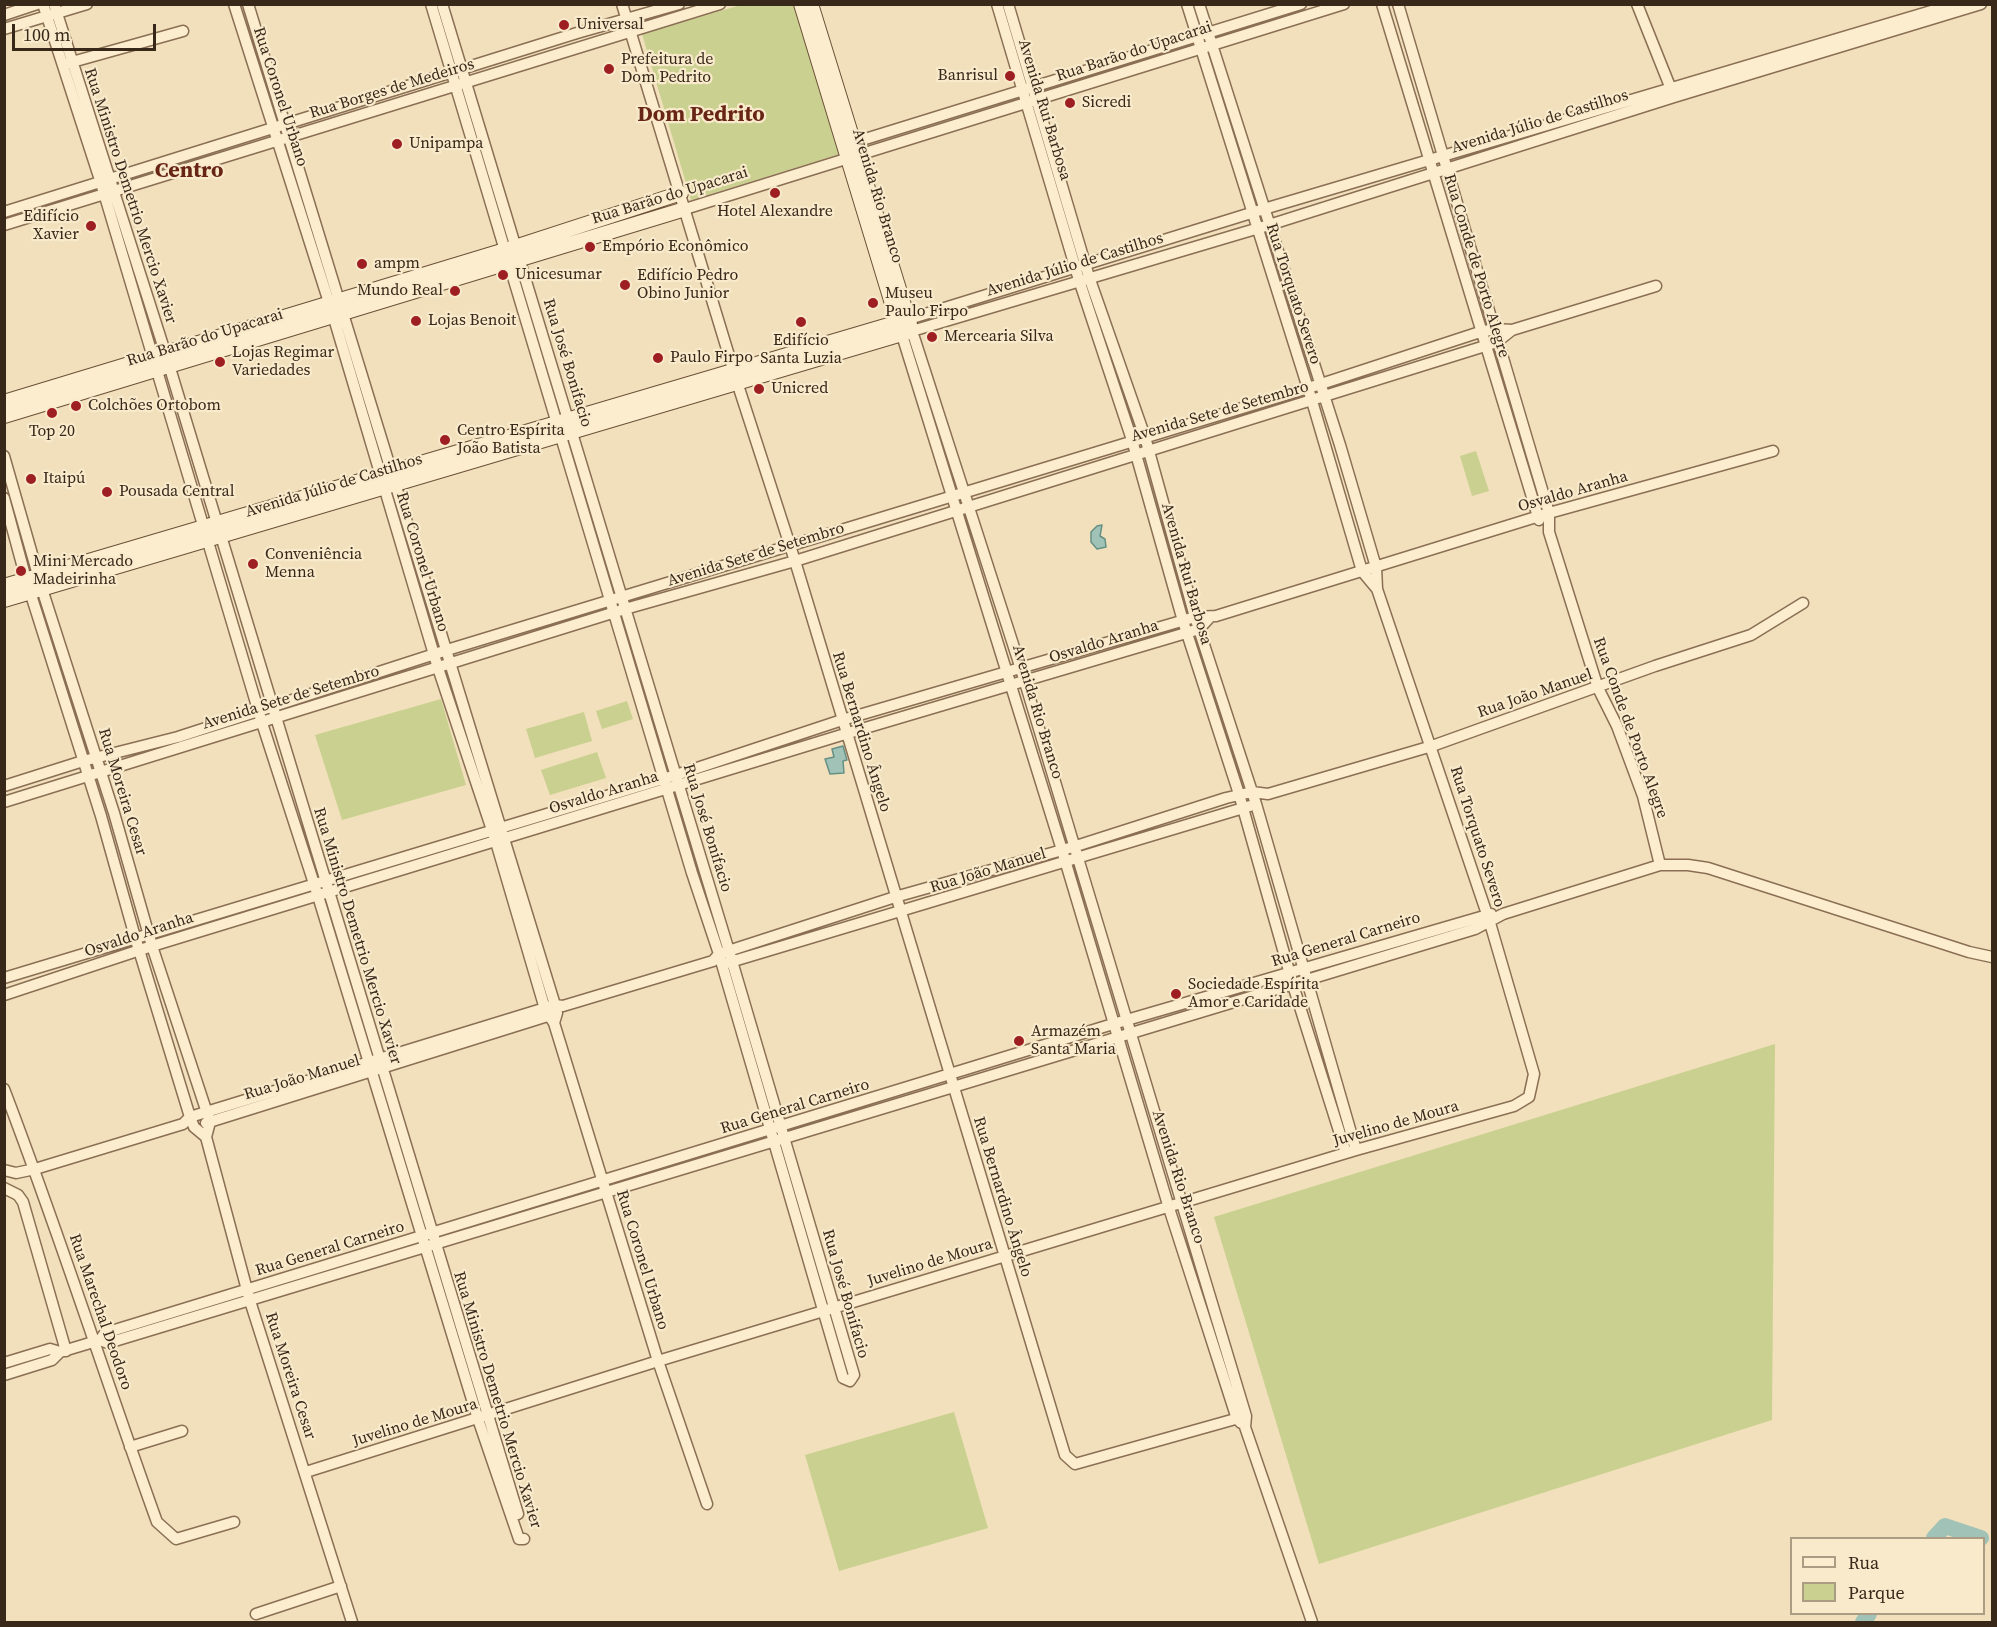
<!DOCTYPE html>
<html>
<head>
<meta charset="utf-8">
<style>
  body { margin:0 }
  #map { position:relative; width:1997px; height:1627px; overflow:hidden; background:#f1e0bb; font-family:"Source Serif 4",serif }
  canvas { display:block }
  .frame { position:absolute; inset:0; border:6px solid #37281a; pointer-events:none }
  .legend { position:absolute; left:1790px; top:1537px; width:195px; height:78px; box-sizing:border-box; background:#f8eacb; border:2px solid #ab9c84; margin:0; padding:8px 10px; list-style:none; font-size:18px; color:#37281a }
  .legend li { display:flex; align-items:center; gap:12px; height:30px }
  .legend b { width:30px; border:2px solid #ab9c84 }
  .scale { position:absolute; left:12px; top:24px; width:144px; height:27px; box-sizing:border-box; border:3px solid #37281a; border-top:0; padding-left:8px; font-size:18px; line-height:21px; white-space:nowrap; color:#37281a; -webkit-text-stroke:4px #f8eacb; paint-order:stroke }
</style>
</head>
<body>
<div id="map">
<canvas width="1997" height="1627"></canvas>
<div class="frame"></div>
<ul class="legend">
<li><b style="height:8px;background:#fcedcf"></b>Rua</li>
<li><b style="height:16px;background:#cad08f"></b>Parque</li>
</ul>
<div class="scale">100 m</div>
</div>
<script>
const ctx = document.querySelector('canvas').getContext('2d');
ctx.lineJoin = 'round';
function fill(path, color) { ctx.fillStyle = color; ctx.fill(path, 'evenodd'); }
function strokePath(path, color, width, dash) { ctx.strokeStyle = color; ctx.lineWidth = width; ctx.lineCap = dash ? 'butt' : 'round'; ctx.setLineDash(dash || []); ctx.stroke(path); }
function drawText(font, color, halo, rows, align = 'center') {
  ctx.font = font + ' "Source Serif 4",serif'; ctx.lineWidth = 4.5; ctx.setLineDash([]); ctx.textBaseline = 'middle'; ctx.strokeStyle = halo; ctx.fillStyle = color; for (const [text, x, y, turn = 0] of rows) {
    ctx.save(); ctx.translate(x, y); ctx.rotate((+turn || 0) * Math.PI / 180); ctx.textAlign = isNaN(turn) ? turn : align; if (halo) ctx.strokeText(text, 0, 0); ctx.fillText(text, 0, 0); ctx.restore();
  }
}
fill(new Path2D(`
  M741,5H795L840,154L691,200L642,34Z
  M1476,451L1489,491L1472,496L1460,456Z
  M441,699L466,785L342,820L315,735Z
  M627,701L633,719L602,729L596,711Z
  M584,712L592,741L535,758L526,729Z
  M597,752L606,778L550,795L541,770Z
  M1775,1044L1772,1420L1319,1564L1214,1217Z
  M954,1412L988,1528L839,1571L805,1455Z`), '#cad08f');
const water = new Path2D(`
  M1102,525L1100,536L1105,539L1106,547L1097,549L1091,542V532L1097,526Z
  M843,746L847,760L843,761L844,773L830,774L825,759L834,757L832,749Z`);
fill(water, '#a0c2b7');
strokePath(water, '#679085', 1.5);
strokePath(new Path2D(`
  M1934,1538L1945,1526L1981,1538
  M1863,1622L1869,1614`), '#a0c2b7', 16);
const street = new Path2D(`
  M43,4L101,183L262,723L318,896L478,1419L519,1539H524
  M54,4L166,355L518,1514
  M234,4L333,315L438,668L496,842L545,1009L554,1023L658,1361L707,1504
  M248,4L555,1005L557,1013L554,1023
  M431,4L692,873L719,954L843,1378L850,1381L854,1375L729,951L442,4
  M622,4L737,382L795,561L1065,1455L1075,1464L1246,1416
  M997,4L1079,280L1132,440L1183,621L1239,794L1293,985L1346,1153
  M1008,4L1089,277L1145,437L1195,617L1256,804L1356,1150
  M1187,4L1312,401L1362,571L1377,589
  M1382,4L1539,520
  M1398,4L1549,513V532L1598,688L1617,726L1643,796L1660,865
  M1637,4L1673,94
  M4,15L37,4
  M4,29L87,4
  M65,64L183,31
  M849,144L1301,4
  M685,209L1344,4
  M4,212L577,33L679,4
  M4,225L720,4
  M909,319L1264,209L1955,4
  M902,335L1062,850L1169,1208L1237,1419L1241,1423
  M4,456L42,589L114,813L152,946L210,1122L206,1137L250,1301L352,1622
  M4,498L26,579L101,816L135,937L190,1117L194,1127L206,1137
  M4,786L83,761L178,737L447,650L1321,384L1480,332L1495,329L1512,330
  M4,802L625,609L795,561L1485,346L1498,341L1512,330L1656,286
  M727,963L1250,806
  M4,978L676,775L842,720L1195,617L1216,616L1549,513L1773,451
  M4,995L152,946L845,734L1186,633L1199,629L1210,617
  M4,1089C59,1232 105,1378 157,1522L176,1539L234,1522
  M206,1123L554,1014
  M4,1170L16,1173L35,1169L183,1124L190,1117L555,1005L563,1006L713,961L719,954L895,897L1073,847L1226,798L1252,792L1268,794L1432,746L1655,666L1751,635L1803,603
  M4,1188L18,1195L23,1202L66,1351
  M100,1340L108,1343L1475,929L1503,914L1660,865H1688L1708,868L1969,952L1992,957
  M4,1363L50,1349L60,1352
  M4,1375L52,1360L60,1352L100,1340L105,1333L1113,1024L1491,914
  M130,1447L182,1431
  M306,1472L658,1361L1356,1150L1514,1106L1529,1097L1534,1074L1490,923L1377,589L1376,567L1340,445L1199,4
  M256,1614L341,1586
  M1312,1622L1245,1427L1246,1416L1021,669L912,331L1269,225L1674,97L1981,4`);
const secondary = new Path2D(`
  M801,4L900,330
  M4,402L515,247L681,193
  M4,416L685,209
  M4,586L909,319
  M4,600L912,331L811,4`);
strokePath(street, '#8a6f54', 13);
strokePath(secondary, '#6b5037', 16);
strokePath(street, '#fcedcf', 10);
strokePath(secondary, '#fcedcf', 14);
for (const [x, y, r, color] of [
  [564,25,6,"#9e1f22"],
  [609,69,6,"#9e1f22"],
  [1010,76,6,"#9e1f22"],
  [1070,103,6,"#9e1f22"],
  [397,144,6,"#9e1f22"],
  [775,193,6,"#9e1f22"],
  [91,226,6,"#9e1f22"],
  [590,247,6,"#9e1f22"],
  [362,264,6,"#9e1f22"],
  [503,275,6,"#9e1f22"],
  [625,285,6,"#9e1f22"],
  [455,291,6,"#9e1f22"],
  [873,303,6,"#9e1f22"],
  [416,321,6,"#9e1f22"],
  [801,322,6,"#9e1f22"],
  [932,337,6,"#9e1f22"],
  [658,358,6,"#9e1f22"],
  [220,362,6,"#9e1f22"],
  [759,389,6,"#9e1f22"],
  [76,406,6,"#9e1f22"],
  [52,413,6,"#9e1f22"],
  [445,440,6,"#9e1f22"],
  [31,479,6,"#9e1f22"],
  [107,492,6,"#9e1f22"],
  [253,564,6,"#9e1f22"],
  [21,571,6,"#9e1f22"],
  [1176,994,6,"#9e1f22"],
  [1019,1041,6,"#9e1f22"]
]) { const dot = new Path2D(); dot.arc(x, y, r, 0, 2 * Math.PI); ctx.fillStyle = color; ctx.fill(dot); strokePath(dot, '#f8eacb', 2); }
drawText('16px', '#37281a', '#f8eacb', [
  ["Universal",576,25],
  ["Prefeitura de",621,60],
  ["Dom Pedrito",621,78],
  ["Banrisul",998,76,"right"],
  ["Sicredi",1082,103],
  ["Unipampa",409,144],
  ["Hotel Alexandre",775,212,"center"],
  ["Edifício",79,217,"right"],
  ["Xavier",79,235,"right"],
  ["Empório Econômico",602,247],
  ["ampm",374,264],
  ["Unicesumar",515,275],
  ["Edifício Pedro",637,276],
  ["Obino Junior",637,294],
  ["Mundo Real",443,291,"right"],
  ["Museu",885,294],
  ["Paulo Firpo",885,312],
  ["Lojas Benoit",428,321],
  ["Mercearia Silva",944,337],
  ["Edifício",801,341,"center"],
  ["Santa Luzia",801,359,"center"],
  ["Lojas Regimar",232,353],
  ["Variedades",232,371],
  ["Paulo Firpo",670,358],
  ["Unicred",771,389],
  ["Colchões Ortobom",88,406],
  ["Centro Espírita",457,431],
  ["João Batista",457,449],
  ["Top 20",52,432,"center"],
  ["Itaipú",43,479],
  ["Pousada Central",119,492],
  ["Conveniência",265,555],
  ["Menna",265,573],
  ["Mini Mercado",33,562],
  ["Madeirinha",33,580],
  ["Sociedade Espírita",1188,985],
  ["Amor e Caridade",1188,1003],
  ["Armazém",1031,1032],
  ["Santa Maria",1031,1050]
], 'left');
drawText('16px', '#37281a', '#f8eacb', [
  ["Rua Barão do Upacarai",1134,52,-18],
  ["Rua Borges de Medeiros",392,89,-17],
  ["Rua Coronel Urbano",280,97,72],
  ["Avenida Rui Barbosa",1044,110,73],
  ["Avenida Júlio de Castilhos",1540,122,-17],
  ["Rua Ministro Demetrio Mercio Xavier",130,196,72],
  ["Rua Barão do Upacarai",670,196,-17],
  ["Avenida Rio Branco",877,196,73],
  ["Avenida Júlio de Castilhos",1075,265,-17],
  ["Rua Conde de Porto Alegre",1476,266,73],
  ["Rua Torquato Severo",1293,294,72],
  ["Rua Barão do Upacarai",205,338,-17],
  ["Rua José Bonifacio",567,363,73],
  ["Avenida Sete de Setembro",1220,412,-16],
  ["Avenida Júlio de Castilhos",334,486,-17],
  ["Osvaldo Aranha",1573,492,-16],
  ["Avenida Sete de Setembro",756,555,-17],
  ["Rua Coronel Urbano",422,562,73],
  ["Avenida Rui Barbosa",1186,574,74],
  ["Osvaldo Aranha",1104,642,-17],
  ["Rua João Manuel",1535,694,-19],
  ["Avenida Sete de Setembro",291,698,-17],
  ["Avenida Rio Branco",1037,712,73],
  ["Rua Conde de Porto Alegre",1630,728,70],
  ["Rua Bernardino Ângelo",861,732,73],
  ["Rua Moreira Cesar",122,792,73],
  ["Osvaldo Aranha",604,793,-17],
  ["Rua José Bonifacio",707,828,73],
  ["Rua Torquato Severo",1477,837,72],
  ["Rua João Manuel",988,871,-17],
  ["Osvaldo Aranha",139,935,-18],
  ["Rua Ministro Demetrio Mercio Xavier",357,936,73],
  ["Rua General Carneiro",1346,940,-17],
  ["Rua João Manuel",302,1078,-17],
  ["Rua General Carneiro",795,1107,-17],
  ["Juvelino de Moura",1396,1124,-16],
  ["Avenida Rio Branco",1178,1177,72],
  ["Rua Bernardino Ângelo",1002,1197,73],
  ["Rua General Carneiro",330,1249,-17],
  ["Rua Coronel Urbano",642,1260,73],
  ["Juvelino de Moura",930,1263,-17],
  ["Rua José Bonifacio",845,1294,74],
  ["Rua Marechal Deodoro",100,1312,71],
  ["Rua Moreira Cesar",290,1376,72],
  ["Rua Ministro Demetrio Mercio Xavier",497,1400,73],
  ["Juvelino de Moura",415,1423,-17]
]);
drawText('bold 22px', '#682516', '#f8eacb', [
  ["Dom Pedrito",701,115],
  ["Centro",189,171]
]);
</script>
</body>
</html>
